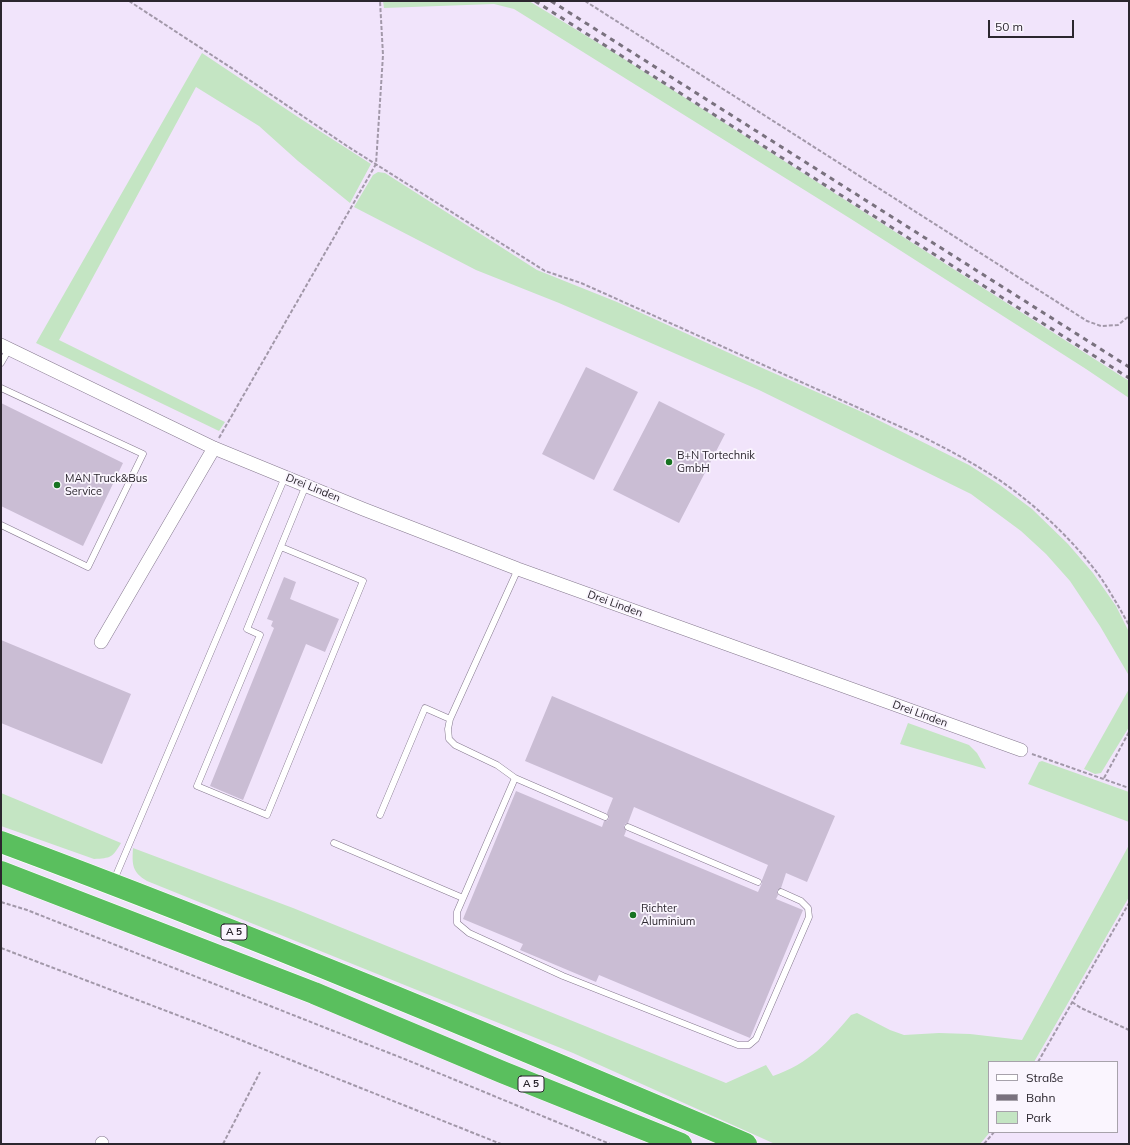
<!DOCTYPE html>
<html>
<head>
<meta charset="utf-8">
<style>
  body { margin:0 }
  #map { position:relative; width:1130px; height:1145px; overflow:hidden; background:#f1e4fb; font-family:Mulish,sans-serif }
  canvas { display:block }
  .frame { position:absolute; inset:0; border:2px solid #2b262e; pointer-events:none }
  .legend { position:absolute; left:988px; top:1061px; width:130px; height:72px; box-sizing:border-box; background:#faf5fe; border:1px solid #a7a2ab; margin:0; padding:5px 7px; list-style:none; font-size:12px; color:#2b262e }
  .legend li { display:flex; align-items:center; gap:8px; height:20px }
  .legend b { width:20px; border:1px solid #a7a2ab }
  .scale { position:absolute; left:988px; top:20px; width:86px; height:18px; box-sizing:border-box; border:2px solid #2b262e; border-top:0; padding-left:5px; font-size:12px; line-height:14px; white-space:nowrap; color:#2b262e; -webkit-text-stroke:3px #faf5fe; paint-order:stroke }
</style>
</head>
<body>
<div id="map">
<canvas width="1130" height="1145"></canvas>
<div class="frame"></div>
<ul class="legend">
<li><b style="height:5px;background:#fff"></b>Straße</li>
<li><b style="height:5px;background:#79717e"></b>Bahn</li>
<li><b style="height:11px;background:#c4e5c3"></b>Park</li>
</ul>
<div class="scale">50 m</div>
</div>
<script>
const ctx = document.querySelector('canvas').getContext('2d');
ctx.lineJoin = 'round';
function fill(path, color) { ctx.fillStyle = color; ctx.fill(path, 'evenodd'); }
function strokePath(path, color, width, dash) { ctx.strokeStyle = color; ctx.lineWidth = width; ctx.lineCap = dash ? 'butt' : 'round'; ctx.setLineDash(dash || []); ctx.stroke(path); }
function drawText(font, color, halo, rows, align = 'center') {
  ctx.font = font + ' Mulish,sans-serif'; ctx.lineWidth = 3.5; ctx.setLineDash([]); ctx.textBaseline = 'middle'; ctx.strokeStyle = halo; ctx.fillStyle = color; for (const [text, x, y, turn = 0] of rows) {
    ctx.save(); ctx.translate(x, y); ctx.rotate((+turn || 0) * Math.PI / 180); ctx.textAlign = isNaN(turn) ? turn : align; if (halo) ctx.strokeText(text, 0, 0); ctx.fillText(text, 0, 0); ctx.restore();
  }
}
fill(new Path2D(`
  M383,1H529L618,55L1129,381V398L1086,369L851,219L514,9L494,4L384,8Z
  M202,53L301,119L371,164L350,203L298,161L259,126L196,87L59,340L225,422L219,431L36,343Z
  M378,172L385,173L537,270L617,302L760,367L862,412L969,465L1000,485L1032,509L1068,544L1093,573L1116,606L1129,632V677L1128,674L1100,626L1070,581L1046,554L1021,531L971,494L759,390L559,303L476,270L354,207L373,175Z
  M1129,689V727L1101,773L1095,774L1084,769Z
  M908,723L969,745L977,753L986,769L900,744Z
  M1042,761L1129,792V822L1028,784L1039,762Z
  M1,793L121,843C112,858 111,858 94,859L1,826Z
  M1129,845V897L1034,1062H989V1132H990L980,1144H775L573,1053L147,881C132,872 132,865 133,848L293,908L726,1083L766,1065L773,1076C810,1063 827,1043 851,1015L857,1013L890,1030L904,1035L939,1033L970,1034L1022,1040Z`), '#c4e5c3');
fill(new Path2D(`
  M586,367L638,392L594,480L542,454Z
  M659,401L725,434L679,523L613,490Z
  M1,403L123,463L83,546L1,506Z
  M284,577L296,582L290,599L339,619L325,652L306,644L243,800L210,786L274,628L271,626L273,621L267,619Z
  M1,640L131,694L102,764L1,723Z
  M552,696L835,816L807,882L786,873L781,888L777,891L778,895L776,899L803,910L750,1038L599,975L596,982L520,950L523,944L463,919L516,791L602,827L604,821H607L609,818L607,813L613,798L525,761ZM634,807L768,865L762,880V883L758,892L624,836L626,831L624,826L626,823H628Z`), '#cabdd4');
const service = new Path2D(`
  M1,363L9,349
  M1,388L143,454L88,567L1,525
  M281,547L363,581L267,815L197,786L260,635L247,629L306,485
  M518,569L450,719L448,729L449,739L455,745L497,765L515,778L605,817
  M515,778L457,912V923L469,933L563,976L738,1045H749L756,1039L809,917L808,908L801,901L781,892
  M380,815L425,708L450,719
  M628,827L758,882
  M334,843L463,898
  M114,880L285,477`);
const minor = new Path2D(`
  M1,345L214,448L363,509L518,569L1021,750
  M101,642L214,448
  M102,1144V1143`);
const motorway = new Path2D(`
  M1,842C252,935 499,1039 746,1144
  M1,872L314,993L502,1072L681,1144`);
strokePath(service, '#85798e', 7);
strokePath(minor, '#85798e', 14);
strokePath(motorway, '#fff', 23);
strokePath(new Path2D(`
  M129,1L233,69L347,146L545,271L581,283L608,295L921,436C943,447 964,458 985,471C1027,496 1072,538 1101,578C1111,593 1120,609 1129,625
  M585,1L1087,321L1101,326L1118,325L1129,316
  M219,438L376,164L383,55L380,1
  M1032,754L1129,788
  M1104,778L1129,732
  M1,902L27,910L407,1060L610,1144
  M1,948L198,1023L501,1144
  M1072,1002L1081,1008L1129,1030
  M1038,1062L1129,903
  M223,1144L260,1072
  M984,1144L994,1132`), '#a298a9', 2, [4, 2]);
strokePath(service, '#fff', 6);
strokePath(minor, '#fff', 13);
strokePath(motorway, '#5abf5e', 22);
strokePath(new Path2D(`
  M535,1L1129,378
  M551,1L1129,367`), '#79717e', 3, [5, 5]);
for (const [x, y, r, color] of [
  [669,462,4,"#167321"],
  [57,485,4,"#167321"],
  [633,915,4,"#167321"]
]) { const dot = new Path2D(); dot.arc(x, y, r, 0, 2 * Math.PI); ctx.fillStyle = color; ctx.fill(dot); strokePath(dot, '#faf5fe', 1.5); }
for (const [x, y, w] of [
  [234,932,26],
  [531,1084,26]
]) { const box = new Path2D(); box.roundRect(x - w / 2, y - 8, w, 16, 3); ctx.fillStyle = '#faf5fe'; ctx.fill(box); strokePath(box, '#2b262e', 1); }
drawText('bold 10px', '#2b262e', null, [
  ["A 5",234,932],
  ["A 5",531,1084]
]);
drawText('11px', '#2b262e', '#faf5fe', [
  ["B+N Tortechnik",677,456],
  ["GmbH",677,469],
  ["MAN Truck&Bus",65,479],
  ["Service",65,492],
  ["Richter",641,909],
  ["Aluminium",641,922]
], 'left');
drawText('11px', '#2b262e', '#faf5fe', [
  ["Drei Linden",313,488,22],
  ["Drei Linden",615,604,20],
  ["Drei Linden",920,714,20]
]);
</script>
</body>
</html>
